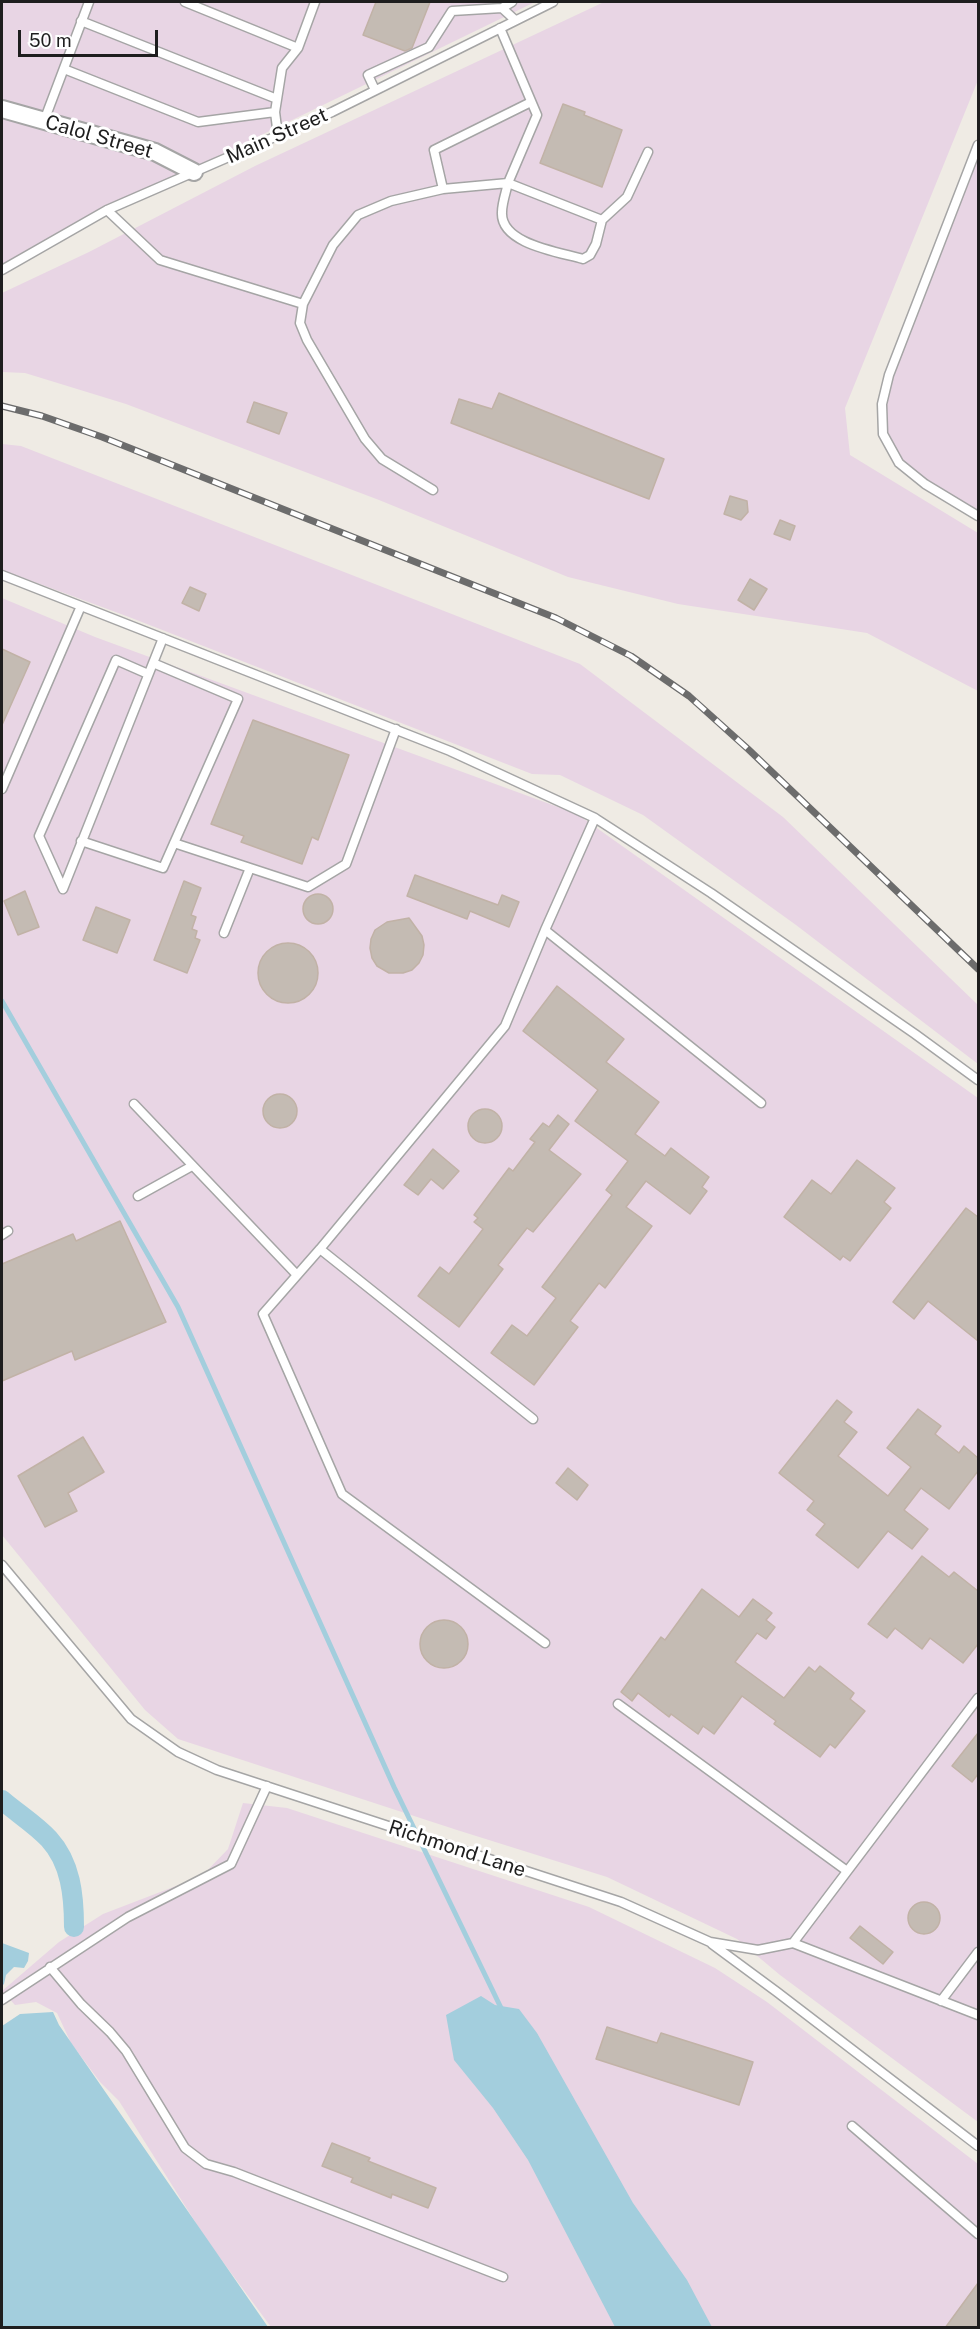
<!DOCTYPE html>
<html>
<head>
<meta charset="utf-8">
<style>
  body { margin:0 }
  #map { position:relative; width:980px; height:2329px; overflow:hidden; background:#efebe4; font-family:"Public Sans",sans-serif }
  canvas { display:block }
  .frame { position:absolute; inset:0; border:3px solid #1e1e1e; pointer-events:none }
  .scale { position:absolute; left:18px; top:30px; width:140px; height:27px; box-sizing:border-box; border:3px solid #1e1e1e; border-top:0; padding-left:8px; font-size:18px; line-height:21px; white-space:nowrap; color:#1e1e1e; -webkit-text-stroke:4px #fff; paint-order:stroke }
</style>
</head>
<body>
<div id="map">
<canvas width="980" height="2329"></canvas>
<div class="frame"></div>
<div class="scale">50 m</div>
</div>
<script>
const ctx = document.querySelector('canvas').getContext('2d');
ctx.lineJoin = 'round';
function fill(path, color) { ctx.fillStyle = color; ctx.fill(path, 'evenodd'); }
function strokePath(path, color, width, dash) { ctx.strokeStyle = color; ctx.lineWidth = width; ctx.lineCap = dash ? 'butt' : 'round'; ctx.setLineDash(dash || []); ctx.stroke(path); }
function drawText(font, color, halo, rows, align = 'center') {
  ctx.font = font + ' "Public Sans",sans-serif'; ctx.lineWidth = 6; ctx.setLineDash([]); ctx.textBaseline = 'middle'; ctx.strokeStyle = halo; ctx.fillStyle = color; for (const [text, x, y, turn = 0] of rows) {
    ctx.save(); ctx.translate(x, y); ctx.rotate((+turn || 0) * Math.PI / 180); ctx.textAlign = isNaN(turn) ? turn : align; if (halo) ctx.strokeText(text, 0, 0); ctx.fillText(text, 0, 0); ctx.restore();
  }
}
fill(new Path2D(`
  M2,2H535L107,210L2,267Z
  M604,2H978V80L845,408L850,455L978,533V691L867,633L678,604L568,577L379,500L126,404L25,373L2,372V293L89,252L255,166Z
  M978,145V511L976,515L899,463L883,434L889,375Z
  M2,444L21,446L580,664L783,817L978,1005V1064L796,925L643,815L560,775L532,774L129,617L2,570Z
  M2,598L95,637L577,814L978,1098V2122L780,1975L737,1939L607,1877L457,1830L178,1739L145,1710L2,1535Z
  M243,1803L287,1808L589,1907L715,1968L767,2002L978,2164V2327H271L206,2239L119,2101L100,2082L71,2043L57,2013L36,2002L15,2005L2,1991L59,1942L103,1914L202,1876L228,1849Z`), '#e8d5e4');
fill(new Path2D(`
  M2,1943L29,1953L28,1961L24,1968L14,1967L6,1975L4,1984L2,1986Z
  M481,1996L495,2005L519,2009L537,2033L633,2203L687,2280L712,2327H615L528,2160L493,2108L454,2060L446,2015Z
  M53,2012L59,2025L268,2327H2V2026L20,2014Z`), '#a3cedd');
strokePath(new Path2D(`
  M2,1001L178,1307L394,1787L503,2012`), '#a3cedd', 5);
strokePath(new Path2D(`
  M2,1800C17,1813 35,1824 49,1839C71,1863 74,1896 74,1927`), '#a3cedd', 20);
const building = new Path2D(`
  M376,2H430L412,48L405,51L363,35Z
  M563,104L585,112L584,115L622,130L602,187L540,163Z
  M499,393L664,459L649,499L451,423L459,399L492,409Z
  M254,402L287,413L279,434L247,422Z
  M730,496L747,501L748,512L741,520L724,514Z
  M780,520L795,526L790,540L774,534Z
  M750,579L767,589L754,610L738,600Z
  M190,587L206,594L199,611L182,603Z
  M2,649L30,662L2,725Z
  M253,720L349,755L318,840L312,837L302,864L241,842L244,836L211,824Z
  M415,875L498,905L502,895L519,902L509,927L470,911L467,919L407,896Z
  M184,881L201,888L191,915L196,917L192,929L197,931L195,938L200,940L187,973L154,960Z
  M25,891L39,927L18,935L4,901Z
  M303 909a15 15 0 1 1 30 0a15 15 0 1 1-30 0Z
  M96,907L130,920L117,953L83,940Z
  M409,918L422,936L424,945L423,955L419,963L412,970L403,973H389L377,966L372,958L370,948L371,939L375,930L387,922Z
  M258 973a30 30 0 1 1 60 0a30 30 0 1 1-60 0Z
  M557,986L624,1039L606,1062L659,1102L635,1134L665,1156L671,1148L709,1177L702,1187L707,1191L690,1214L646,1181L626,1207L652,1226L605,1288L599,1283L570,1321L578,1327L534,1385L491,1353L512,1325L527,1336L556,1298L542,1287L612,1195L606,1190L628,1161L575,1121L598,1090L523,1031Z
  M263 1111a17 17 0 1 1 34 0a17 17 0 1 1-34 0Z
  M468 1126a17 17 0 1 1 34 0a17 17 0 1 1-34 0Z
  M558,1115L569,1124L549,1150L581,1174L533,1232L527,1228L498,1265L503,1269L459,1327L418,1296L440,1267L449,1274L483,1229L474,1222L478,1218L474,1215L488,1196L509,1168L513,1171L535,1142L530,1139L543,1123L549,1127Z
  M433,1149L459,1171L443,1189L431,1179L418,1195L404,1185Z
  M857,1160L895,1188L884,1202L891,1208L850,1261L843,1256L840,1260L784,1217L812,1180L831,1194Z
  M966,1208L978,1217V1341L928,1301L914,1319L893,1302Z
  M120,1221L166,1322L75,1360L72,1351L2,1381V1264L73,1234L76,1241Z
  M837,1400L852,1412L844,1422L857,1432L838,1456L888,1496L911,1467L887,1448L918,1409L941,1426L935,1434L959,1453L964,1446L978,1458V1471L949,1509L921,1488L904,1510L928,1529L912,1549L888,1531L858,1568L816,1535L825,1524L807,1510L814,1501L779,1473Z
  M83,1437L104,1472L68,1493L77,1511L45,1527L18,1476Z
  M568,1468L588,1485L577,1500L556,1483Z
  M922,1556L949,1577L954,1572L978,1591V1644L963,1663L930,1638L922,1649L895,1628L887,1638L868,1624Z
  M702,1589L739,1617L753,1599L772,1613L766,1620L775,1627L766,1639L757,1633L735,1662L784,1698L809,1667L815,1672L820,1666L854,1693L850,1699L865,1711L835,1748L830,1744L820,1757L774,1724L776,1721L742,1696L714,1734L703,1726L698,1734L671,1714L669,1717L638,1693L632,1701L621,1692L661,1637L665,1640Z
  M420 1644a24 24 0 1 1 48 0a24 24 0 1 1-48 0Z
  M978,1733V1774L972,1782L952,1766Z
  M908 1918a16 16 0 1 1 32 0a16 16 0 1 1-32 0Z
  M860,1926L893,1952L883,1964L850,1938Z
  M607,2027L657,2043L661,2033L753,2062L739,2105L596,2059Z
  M332,2143L370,2158L368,2161L436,2188L428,2208L392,2194L391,2198L351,2182L353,2178L322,2166Z
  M978,2283V2328H945Z`);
fill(building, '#c4bbb3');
strokePath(building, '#c1b2a6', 1.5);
const service = new Path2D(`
  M185,2L298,48
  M512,2L502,8L515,20
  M81,21L277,99
  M500,28L537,115L508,183L602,220
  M64,69L198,122L275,112
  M375,90L368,75L429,47L452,11L502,8
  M44,121L89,2
  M278,136L275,112L282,68L298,48L315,2
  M978,145L889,375L882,404L883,434L899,463L925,484L978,516
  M443,189L434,150L531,102
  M107,210L160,260L303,304
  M2,270L107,210L332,112L553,2
  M433,490L382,459L365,439L307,340L300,323L303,304L333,245L358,215L391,201L443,189L508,183C506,192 502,203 502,212C500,244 559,252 583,259L590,255L596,244L602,220L627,197L648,152
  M2,575L450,751L595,818L711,893L915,1034L978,1080
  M148,674L116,660L39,836L63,889L163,638
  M2,789L81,606
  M595,818L545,930L761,1103
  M81,841L163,868L238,699L153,663
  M174,843L308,887L346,864L396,729
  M224,933L250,868
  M134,1104L297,1275
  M138,1196L192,1166
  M2,1235L8,1231
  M320,1249L533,1419
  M2,1565L131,1719L178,1752L217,1770L621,1902L710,1942L758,1950L793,1943L978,2015
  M545,1643L342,1494L263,1314L320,1249L505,1026L545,930
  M618,1704L847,1871
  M793,1943L978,1698
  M712,1944L777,1992L978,2146
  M50,1967L81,2004L110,2032L126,2051L185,2148L206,2164L234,2172L503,2277
  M2,2000L128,1917L231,1864L267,1786
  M941,2001L978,1952
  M852,2126L978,2234`);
const minor = new Path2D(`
  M2,109L155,152L194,172`);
strokePath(service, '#a5a5a5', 11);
strokePath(minor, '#a5a5a5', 20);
strokePath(service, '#fff', 8);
strokePath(minor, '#fff', 16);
const rail = new Path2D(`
  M2,406L42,416L102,437L556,618L631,656L689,696L748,749L978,969`);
strokePath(rail, '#6c6c6c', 7);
strokePath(rail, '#fff', 4.5, [14]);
drawText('20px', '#1e1e1e', '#fff', [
  ["Main Street",277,136,-24],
  ["Calol Street",99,137,16],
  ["Richmond Lane",457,1849,18]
]);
</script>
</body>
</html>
